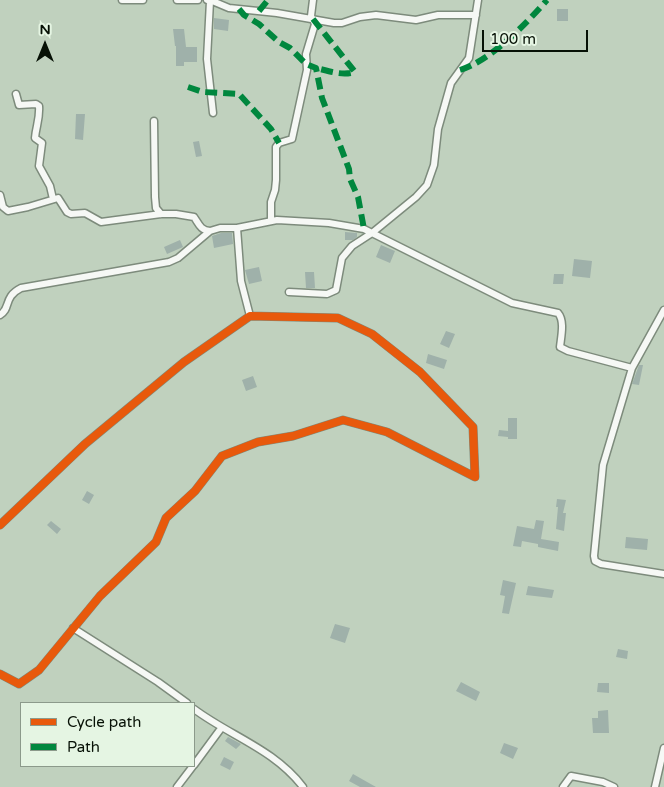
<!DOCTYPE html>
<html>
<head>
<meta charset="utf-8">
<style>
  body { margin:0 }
  #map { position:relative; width:664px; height:787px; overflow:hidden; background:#c0d1be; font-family:"Varela Round",sans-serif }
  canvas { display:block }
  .legend { position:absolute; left:20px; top:702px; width:175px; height:65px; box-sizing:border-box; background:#e5f5e3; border:1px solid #8c9a8b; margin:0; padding:6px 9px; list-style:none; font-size:15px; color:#071106 }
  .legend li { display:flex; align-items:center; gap:10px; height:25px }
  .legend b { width:25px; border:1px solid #8c9a8b }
  .north { position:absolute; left:20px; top:20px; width:50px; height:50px; -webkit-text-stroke:4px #e5f5e3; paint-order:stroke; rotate:0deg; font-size:14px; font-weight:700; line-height:20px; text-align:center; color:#071106 }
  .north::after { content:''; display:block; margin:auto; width:18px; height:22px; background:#071106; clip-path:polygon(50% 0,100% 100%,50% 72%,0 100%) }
  .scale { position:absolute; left:482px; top:30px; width:106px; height:22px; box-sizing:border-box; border:2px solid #071106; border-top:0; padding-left:6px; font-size:15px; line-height:18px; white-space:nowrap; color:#071106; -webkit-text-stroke:4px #e5f5e3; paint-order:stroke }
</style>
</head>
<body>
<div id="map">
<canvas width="664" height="787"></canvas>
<ul class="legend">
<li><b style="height:6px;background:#e8590c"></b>Cycle path</li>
<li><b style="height:6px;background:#00873e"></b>Path</li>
</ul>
<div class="north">N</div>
<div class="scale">100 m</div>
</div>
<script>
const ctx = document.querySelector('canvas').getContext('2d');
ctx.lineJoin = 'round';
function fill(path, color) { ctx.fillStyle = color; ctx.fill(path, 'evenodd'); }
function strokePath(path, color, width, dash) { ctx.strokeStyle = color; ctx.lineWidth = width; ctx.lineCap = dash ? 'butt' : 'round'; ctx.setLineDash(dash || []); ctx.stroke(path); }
fill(new Path2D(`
  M557,9H568V21H557Z
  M214,18L229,20L228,31L214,29Z
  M173,29H184L186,47H197V62H184V66H176V46H175Z
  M76,114H85L83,140L75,139Z
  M199,141L202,156L196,157L193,142Z
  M345,232L357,233V237L353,240H345Z
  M221,233H232L233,244L214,248L212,236Z
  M180,240L183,247L167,254L164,247Z
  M381,245L395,251L390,263L376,257Z
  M574,259L592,261L590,278L572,276Z
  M259,267L262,281L249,284L245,270Z
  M305,272H314L315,288H306Z
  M554,274H564L563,284H553Z
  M446,331L455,334L449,348L440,344Z
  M428,354L447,360L444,369L426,363Z
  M639,365H643L639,385L632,384Z
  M253,376L257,387L246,391L242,380Z
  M508,418H517V439H508V437L498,436L499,430L508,431Z
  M87,491L94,495L89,504L82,500Z
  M557,499L566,500L563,513H566L564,531L556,529L558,507H556Z
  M536,520L544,521L541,539L559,542L558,551L538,547V544L522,541L521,547L513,546L517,526L534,529Z
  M51,521L61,529L57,534L47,525Z
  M626,537L648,539L647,550L625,548Z
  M503,580L516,583L509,614L502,613L505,596L500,595Z
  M528,586L554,590L552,598L526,595Z
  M335,624L350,628L345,643L330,638Z
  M618,649L628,651L627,659L616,657Z
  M461,682L480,692L476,701L456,691Z
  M598,683H609V693L597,692Z
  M608,710L609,733H593L592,718H598V711Z
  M228,737L241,744L236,749L225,741Z
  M504,743L518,748L513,759L500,753Z
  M224,757L234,762L230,770L220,765Z
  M353,774L376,787H360L349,781Z`), '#9fb1aa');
const minor = new Path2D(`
  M122,0H143
  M177,0H198
  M207,0L210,1L207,59L213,113
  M210,0L229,8L277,13L334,23H342L360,17L376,15L416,20L438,15H476
  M16,94L19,105L36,104L39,106C40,119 36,126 35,138L42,143L39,166L50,186L53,199
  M154,121L155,197L156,208L161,214
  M0,195L3,207L8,211L28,207L58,198L67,212L71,214L85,213L101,222L161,214H176L194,217C199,224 200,230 210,231
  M271,221V202L275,190L276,180V147L279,143L292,139L307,70L306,54L315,24L311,16L313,0
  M237,228L241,281L250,316
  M289,292L327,294L336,290L342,258L352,246L372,233L416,197L427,185L434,165L438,129L451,83L469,58L478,0
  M0,315C11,309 3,297 21,288L169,262L178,258L210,231L220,228H237L277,220L329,223L364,229L512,303L558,313C565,321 561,337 560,347L568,351L632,368L603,465L594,556L595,561L601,564L664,574
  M632,368L664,310
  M0,525L85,444L184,362L250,316L338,318L372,334L420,372L473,427L475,477L387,432L343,420L293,436L258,442L222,456L195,491L166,518L156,542L100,596L39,670L19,684L0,674
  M73,628L158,682L187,703
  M194,709C230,736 274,749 303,787
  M194,765L222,727
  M177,787L193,766
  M563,787L571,776L603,782L614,787
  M655,787L664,748`);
strokePath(minor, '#7d8b7c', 9);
strokePath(minor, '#f6f8f5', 6);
strokePath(new Path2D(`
  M239,9L244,15L259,24L279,42L290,48L306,64L316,68L322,98L349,169L350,179L358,197L364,229
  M259,11L268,0
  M313,19L355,72C342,76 329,71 316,68
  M460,70C490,61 526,24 547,0
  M188,87L203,92L239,94L271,129L279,143`), '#00873e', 6, [12, 6]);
strokePath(new Path2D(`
  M0,525L85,444L184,362L250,316L338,318L372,334L420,372L473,427L475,477L387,432L343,420L293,436L258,442L222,456L195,491L166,518L156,542L100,596L39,670L19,684L0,674`), '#e8590c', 8);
</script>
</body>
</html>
